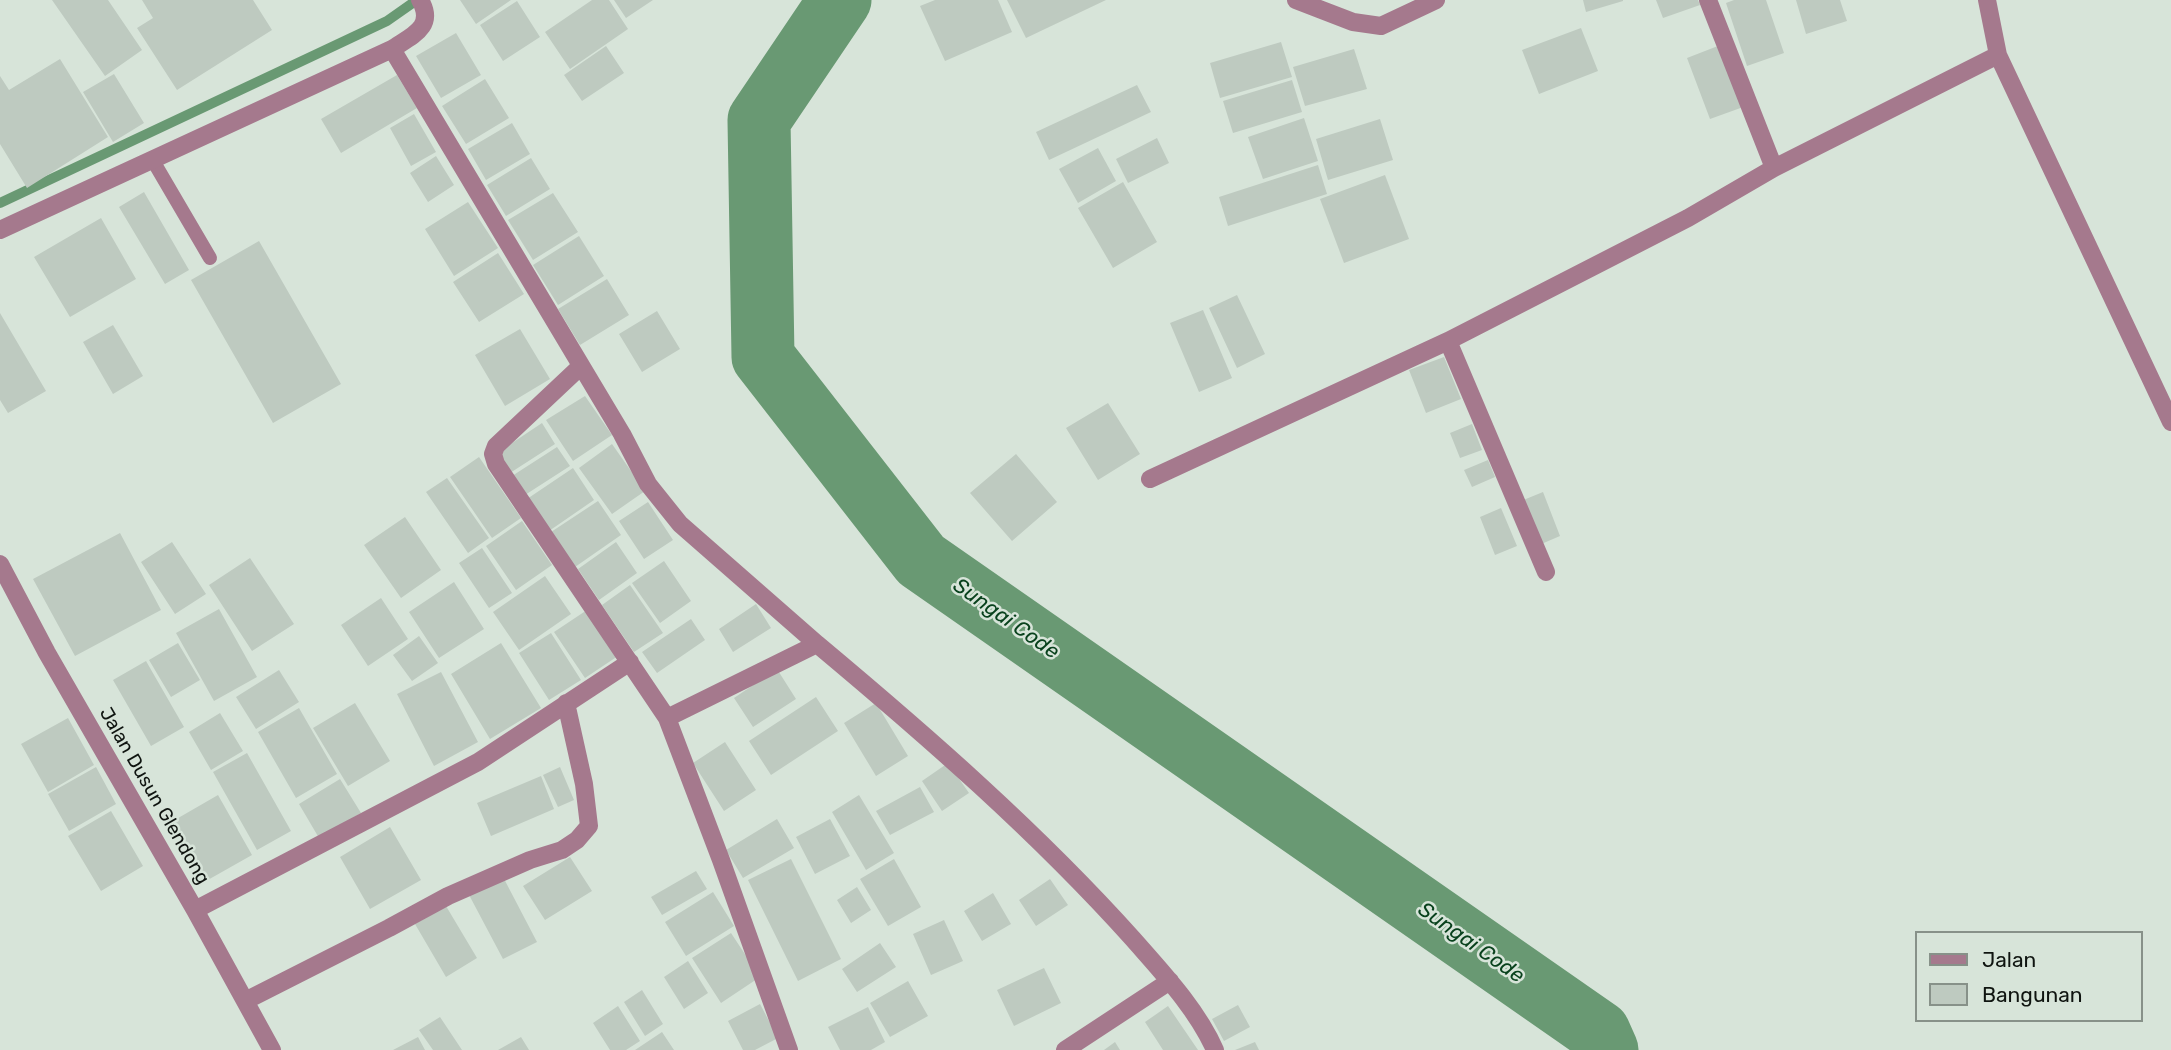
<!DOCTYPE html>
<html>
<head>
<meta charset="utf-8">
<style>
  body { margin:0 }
  #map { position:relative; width:2171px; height:1050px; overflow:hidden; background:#d7e4d9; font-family:Rubik,sans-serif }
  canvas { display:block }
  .legend { position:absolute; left:1915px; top:931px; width:228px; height:91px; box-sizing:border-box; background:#d7e4d9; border:2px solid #879189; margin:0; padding:9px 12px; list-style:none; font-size:21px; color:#0f1410 }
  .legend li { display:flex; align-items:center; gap:14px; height:35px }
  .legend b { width:35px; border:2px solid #879189 }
</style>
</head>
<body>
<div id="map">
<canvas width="2171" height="1050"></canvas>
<ul class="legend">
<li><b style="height:9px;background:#a5798d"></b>Jalan</li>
<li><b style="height:19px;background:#becac0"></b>Bangunan</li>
</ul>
</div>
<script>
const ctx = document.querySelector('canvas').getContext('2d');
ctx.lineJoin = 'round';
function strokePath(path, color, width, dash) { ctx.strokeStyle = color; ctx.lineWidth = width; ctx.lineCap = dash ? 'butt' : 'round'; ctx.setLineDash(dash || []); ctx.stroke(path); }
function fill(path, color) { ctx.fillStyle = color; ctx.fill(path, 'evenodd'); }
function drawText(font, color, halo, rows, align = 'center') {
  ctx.font = font + ' Rubik,sans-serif'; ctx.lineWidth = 5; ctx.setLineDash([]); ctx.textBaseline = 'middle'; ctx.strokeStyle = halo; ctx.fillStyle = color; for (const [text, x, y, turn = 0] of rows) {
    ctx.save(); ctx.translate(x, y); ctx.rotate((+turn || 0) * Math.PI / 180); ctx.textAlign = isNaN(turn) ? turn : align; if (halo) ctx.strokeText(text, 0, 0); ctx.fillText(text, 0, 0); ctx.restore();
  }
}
strokePath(new Path2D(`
  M0,203L387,21L417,0`), '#699973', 10);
strokePath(new Path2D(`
  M840,0L759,120L763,357L921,560L1599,1032L1607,1050`), '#699973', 63);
fill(new Path2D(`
  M52,0H108L142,50L105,76Z
  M142,0H253L272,30L177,90L137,28L153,18Z
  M460,0H511L476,24Z
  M592,0H609L628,29L570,69L545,32Z
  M614,0H653L626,18Z
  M935,0H998L1012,32L945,61L920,6Z
  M1007,0H1106L1026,38Z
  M1583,0H1623V1L1586,12Z
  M1656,0H1698L1700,5L1663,18Z
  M1734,0H1766L1784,53L1747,66L1726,3Z
  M1796,0H1840L1847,21L1806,34Z
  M517,1L540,37L503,61L480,25Z
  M1581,28L1598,71L1539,94L1522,50Z
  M456,33L481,75L441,98L416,56Z
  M1281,42L1292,77L1220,98L1210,63Z
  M1723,44L1746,106L1710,119L1687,58Z
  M606,46L624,73L582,101L564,75Z
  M1354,49L1367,89L1305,106L1293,67Z
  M60,59L108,137L27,188L0,144V76L9,90Z
  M114,74L144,123L113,142L83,92Z
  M397,75L417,108L341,153L321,119Z
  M485,79L509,118L466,144L442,106Z
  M1292,80L1302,112L1233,133L1223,101Z
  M1137,85L1151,112L1049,160L1036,132Z
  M414,114L436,152L411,166L390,128Z
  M1304,118L1318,161L1263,179L1248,137Z
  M1380,119L1393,160L1328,180L1316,139Z
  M512,123L530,154L486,180L468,149Z
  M1157,138L1169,163L1128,183L1116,159Z
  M1098,148L1116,181L1078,203L1059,169Z
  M436,156L454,185L428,202L410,173Z
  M531,158L550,189L506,216L487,185Z
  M1318,165L1327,194L1228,226L1219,197Z
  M1385,175L1409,239L1344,263L1320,199Z
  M1123,182L1157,242L1113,268L1078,208Z
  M144,192L189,270L165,284L119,207Z
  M553,193L578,232L533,260L508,220Z
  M468,202L498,248L454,276L425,229Z
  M101,218L136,279L70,317L34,257Z
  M579,236L604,276L558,305L533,265Z
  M259,241L341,384L273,423L191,280Z
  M498,253L524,294L479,322L453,282Z
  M607,279L629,315L580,345L558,309Z
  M1237,295L1265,354L1237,368L1209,308Z
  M1203,310L1232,378L1199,392L1170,323Z
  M657,311L680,349L642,372L619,334Z
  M0,313L46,391L8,413L0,400Z
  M113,325L143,376L113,394L83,342Z
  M520,329L550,379L505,406L475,355Z
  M1444,357L1461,399L1426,413L1409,370Z
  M585,396L612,435L573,461L546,420Z
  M1108,403L1140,454L1098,480L1066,428Z
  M542,423L555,444L510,473L497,453Z
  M1472,424L1482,450L1460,458L1450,433Z
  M612,444L645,491L612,514L579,468Z
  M557,447L570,466L525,495L512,476Z
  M1016,454L1057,502L1012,541L970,493Z
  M479,457L521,518L492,538L450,477Z
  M1488,460L1495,477L1472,487L1464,470Z
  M573,468L594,500L549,531L527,499Z
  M447,478L489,538L468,553L426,492Z
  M1543,492L1560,536L1539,545L1521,501Z
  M598,501L621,535L575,567L551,532Z
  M648,502L673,540L644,559L619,521Z
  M1501,508L1517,546L1495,555L1480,517Z
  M405,517L441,570L401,598L364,545Z
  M522,521L552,565L516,590L486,546Z
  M120,533L161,610L75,656L33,579Z
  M172,542L206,594L175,614L141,562Z
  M616,542L637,573L599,600L578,569Z
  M482,548L512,593L489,608L459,563Z
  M250,558L294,624L252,651L209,585Z
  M664,561L691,601L660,623L632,583Z
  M545,576L571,614L519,650L493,612Z
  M454,582L484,629L439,658L409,612Z
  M630,585L663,633L634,652L602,605Z
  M381,598L408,639L368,666L341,625Z
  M756,604L771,628L733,652L719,629Z
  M219,609L257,677L214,701L176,633Z
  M587,610L618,656L585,678L554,632Z
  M691,619L705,640L657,673L642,652Z
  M551,633L581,680L549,700L519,653Z
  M419,636L438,663L412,681L393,655Z
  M178,643L200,680L171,697L149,660Z
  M501,643L541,708L490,739L451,674Z
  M146,661L184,727L151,746L113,680Z
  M777,669L796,699L753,727L734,698Z
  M279,670L299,702L256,729L236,697Z
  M441,672L478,742L434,766L397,694Z
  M816,697L838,731L771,775L749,741Z
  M355,703L390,761L348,786L313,728Z
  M876,703L908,756L876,776L844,723Z
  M299,708L337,774L296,798L258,732Z
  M220,713L243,751L211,770L189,732Z
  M68,718L94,765L48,792L21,744Z
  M725,742L756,790L724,811L693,763Z
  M247,753L291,831L257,850L213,772Z
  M948,763L969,793L942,811L922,781Z
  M96,767L116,804L69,831L48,794Z
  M560,767L574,800L558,807L543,775Z
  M541,776L554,809L491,836L477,803Z
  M340,779L361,813L319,838L299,804Z
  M920,787L934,812L890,835L876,811Z
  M218,795L252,855L206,881L173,821Z
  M859,795L894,853L866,870L832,812Z
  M111,811L143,866L101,891L68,836Z
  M777,819L794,848L743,878L726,850Z
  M830,819L850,856L815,874L796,837Z
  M390,827L421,880L370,909L340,857Z
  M570,857L592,891L545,920L523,886Z
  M791,859L841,959L798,981L748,880Z
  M894,859L921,907L888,926L860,879Z
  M696,871L707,889L662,915L651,897Z
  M502,875L537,942L503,959L468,893Z
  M1050,879L1068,905L1036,926L1019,900Z
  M857,887L871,910L851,923L837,900Z
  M713,892L734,926L686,956L665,922Z
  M993,893L1011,924L982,941L964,911Z
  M446,906L477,958L446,977L415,924Z
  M944,920L963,961L931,975L913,934Z
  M731,933L760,977L721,1003L692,958Z
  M880,943L896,967L857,992L842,969Z
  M688,961L708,993L684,1009L664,977Z
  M1044,968L1061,1003L1014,1026L997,990Z
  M908,981L928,1016L890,1037L870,1003Z
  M642,990L663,1024L645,1036L624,1002Z
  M760,1004L778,1038L755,1050H743L728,1021Z
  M1238,1005L1250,1027L1224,1041L1212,1019Z
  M618,1006L640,1041L626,1050H610L593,1023Z
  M1168,1006L1198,1050H1163L1145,1022Z
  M868,1007L885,1042L871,1050H840L828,1027Z
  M440,1017L462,1050H433L419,1030Z
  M662,1032L674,1050H635Z
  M418,1037L425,1050H393Z
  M521,1037L529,1050H498Z
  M1115,1042L1120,1050H1104Z
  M1255,1042L1259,1050H1235Z`), '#becac0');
strokePath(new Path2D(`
  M152,159L210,258`), '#a5798d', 14);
strokePath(new Path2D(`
  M1296,0L1353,22L1381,26L1436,0
  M1708,0L1774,168
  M1987,0L1998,55L2171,422
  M392,49L622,434L648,484L680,524L817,644
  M0,230L392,49C411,36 436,27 420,0
  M1448,341L1546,572
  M581,366L496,446L493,454L496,464L667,718L721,860L789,1050
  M1150,479L1448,341L1688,218L1774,168L1998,55
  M0,564L47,653L195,910L272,1050
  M667,718L817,644C927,736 1037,832 1133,939C1162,972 1197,1009 1215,1050
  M195,910L478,762L630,662
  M245,1001L389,928L448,896L530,860L562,850L577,840L589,826L584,784L566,703
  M1065,1050L1170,981`), '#a5798d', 18);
drawText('19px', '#0f1410', '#d7e4d9', [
  ["Jalan Dusun Glendong",154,796,60]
]);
drawText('italic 21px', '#09421d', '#d7e4d9', [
  ["Sungai Code",1006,619,35],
  ["Sungai Code",1471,943,35]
]);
</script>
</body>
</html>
